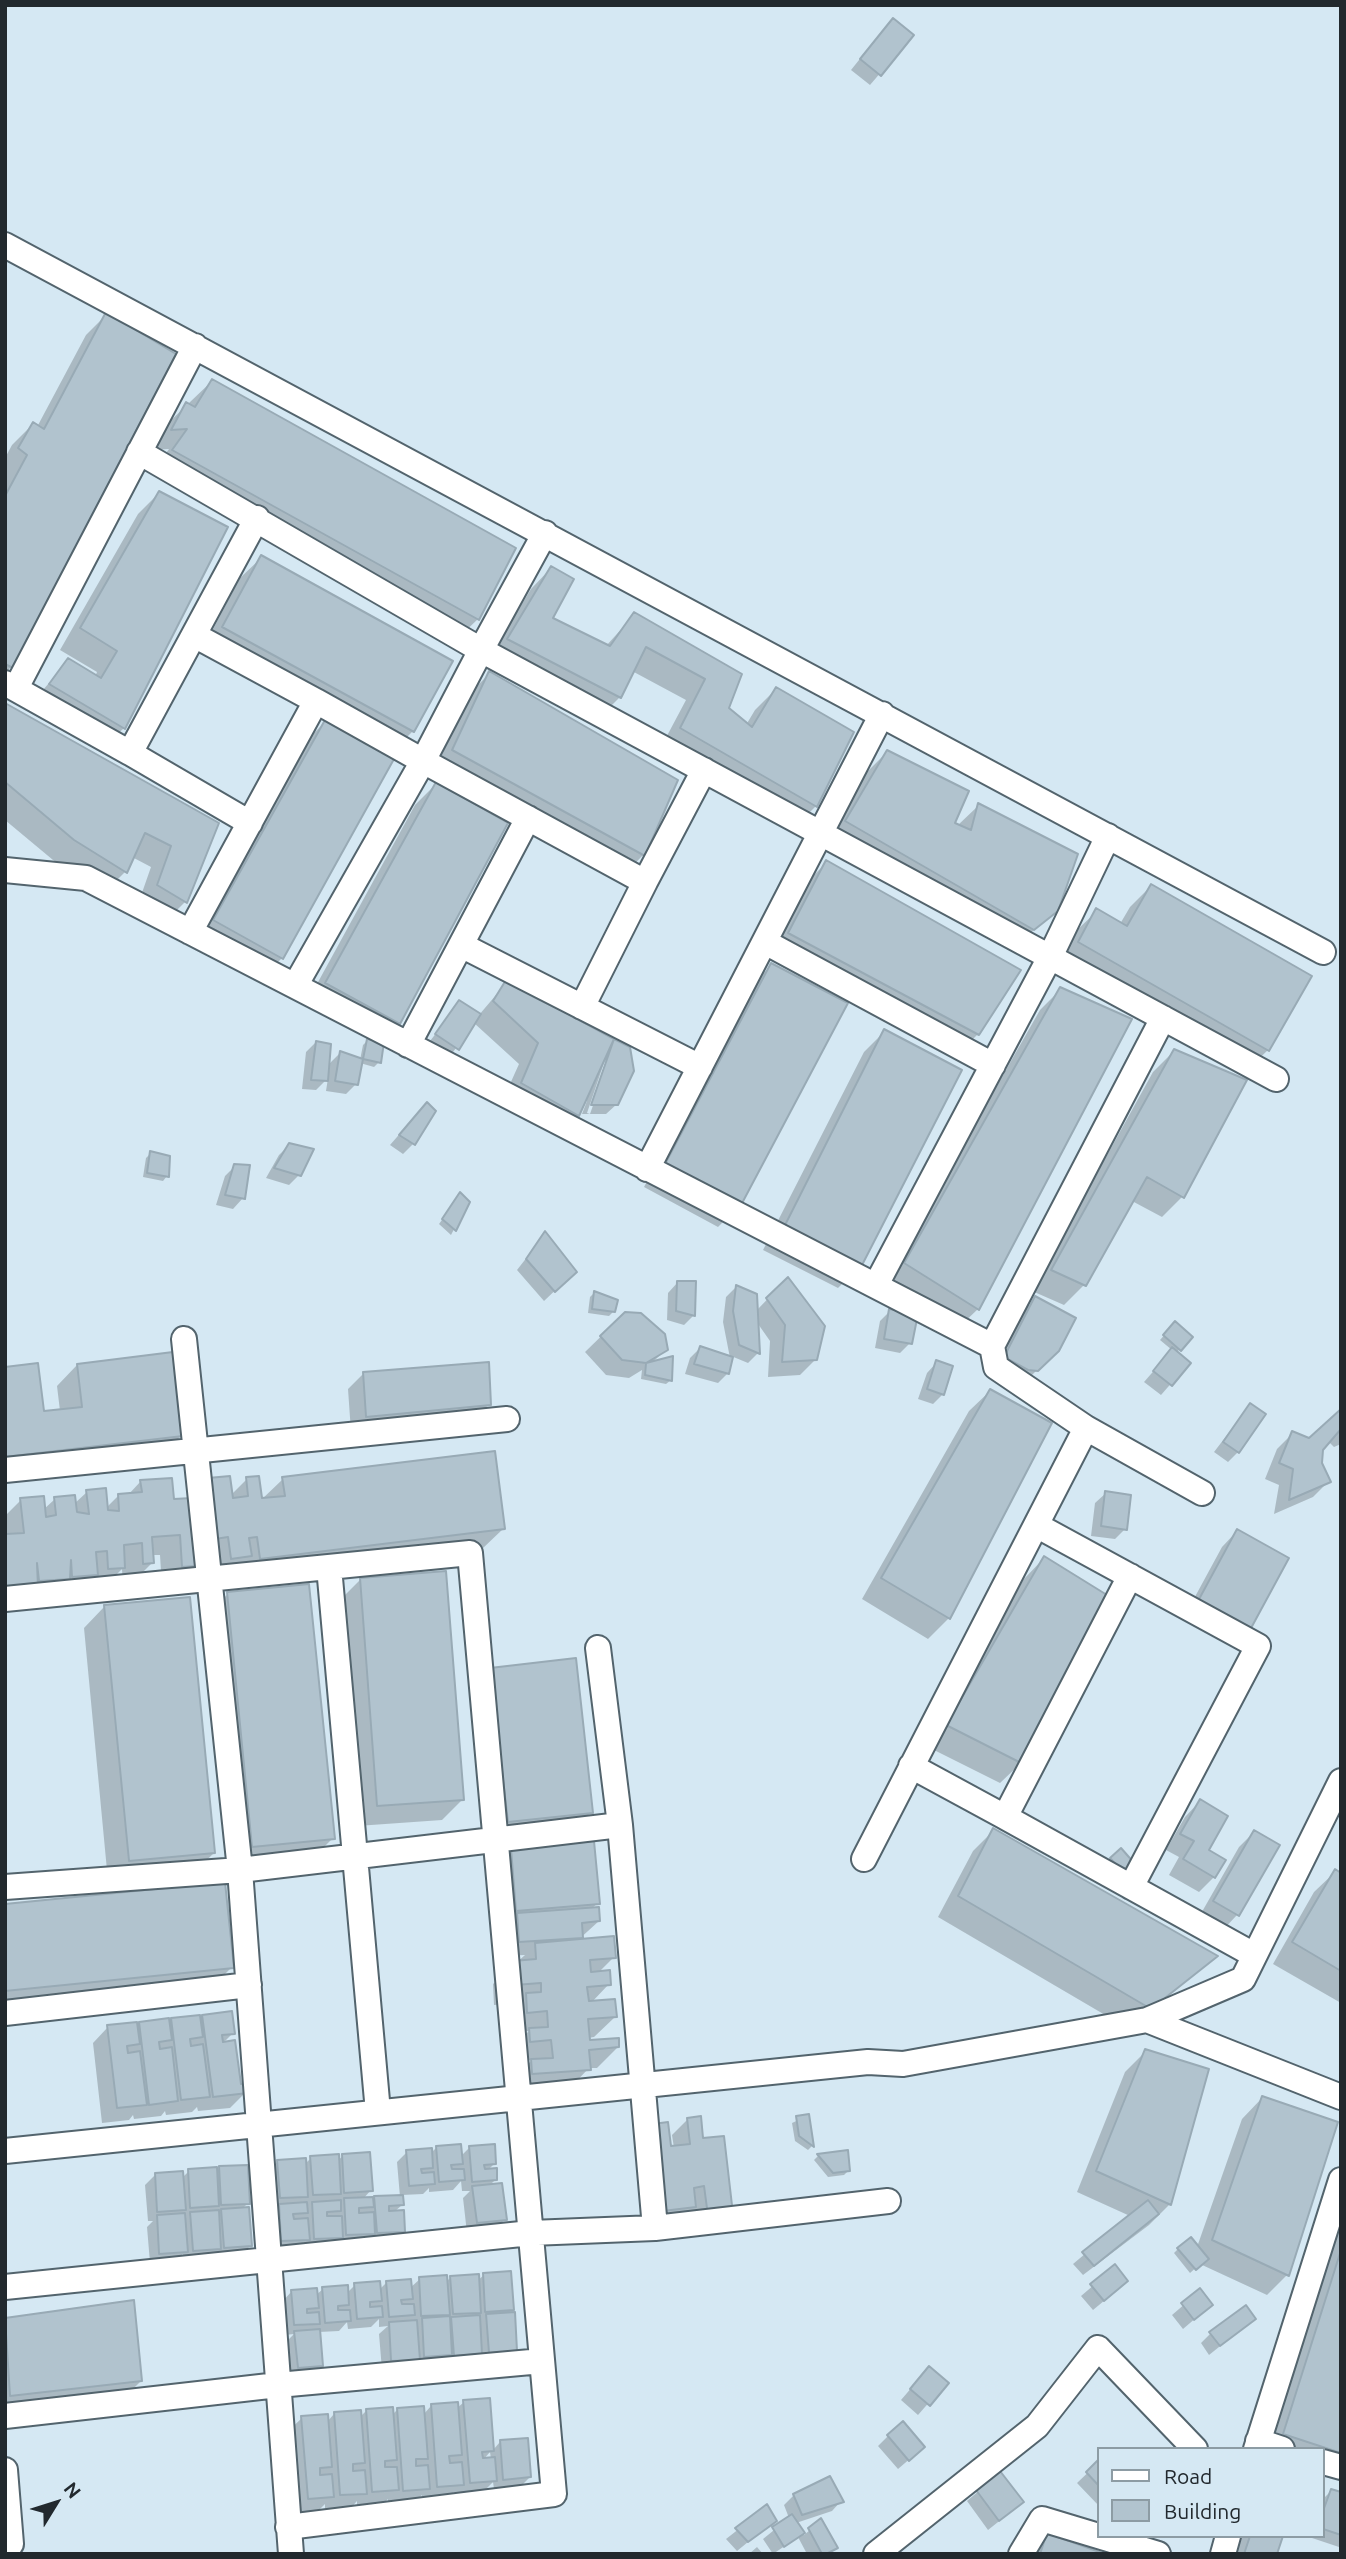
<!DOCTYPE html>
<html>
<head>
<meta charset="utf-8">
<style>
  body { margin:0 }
  #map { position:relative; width:1346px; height:2559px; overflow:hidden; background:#d5e8f3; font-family:Ubuntu,sans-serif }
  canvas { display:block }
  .frame { position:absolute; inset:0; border:7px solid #22292e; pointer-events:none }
  .legend { position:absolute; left:1097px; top:2447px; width:228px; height:91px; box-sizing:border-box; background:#d5e8f3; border:2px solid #8d9ca4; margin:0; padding:9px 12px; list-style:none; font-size:21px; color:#22292e }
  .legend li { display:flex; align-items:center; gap:14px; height:35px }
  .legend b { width:35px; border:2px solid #8d9ca4 }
  .north { position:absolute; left:21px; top:2468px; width:70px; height:70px; -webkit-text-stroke:5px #d5e8f3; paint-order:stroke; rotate:52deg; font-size:19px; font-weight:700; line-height:28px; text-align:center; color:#22292e }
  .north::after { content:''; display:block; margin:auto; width:24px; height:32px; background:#22292e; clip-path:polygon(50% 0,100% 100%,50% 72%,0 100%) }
</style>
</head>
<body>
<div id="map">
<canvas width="1346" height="2559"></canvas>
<div class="frame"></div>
<ul class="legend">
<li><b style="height:9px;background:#fff"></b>Road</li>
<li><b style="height:19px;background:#b1c3ce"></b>Building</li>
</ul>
<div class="north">N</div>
</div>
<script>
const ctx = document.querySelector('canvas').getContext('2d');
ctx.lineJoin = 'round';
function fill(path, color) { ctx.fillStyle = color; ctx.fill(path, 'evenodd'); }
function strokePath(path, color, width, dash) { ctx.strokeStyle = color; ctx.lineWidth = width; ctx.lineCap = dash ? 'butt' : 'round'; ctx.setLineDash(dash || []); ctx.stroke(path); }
fill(new Path2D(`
  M883,30L912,36L870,85L851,70Z
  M106,315L11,667L5,673V458L12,445L33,424L37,427L86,335Z
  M212,381L478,619L457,639L153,471L169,449L152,450L166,425Z
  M159,493L124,728L103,748L30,705L68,661L95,677L97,672L60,650L138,514Z
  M261,558L413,731L392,752L203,648L240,578Z
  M551,568V618L606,646L635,614L740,675L727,709L746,725L755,710L776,689L816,806L795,827L660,749L686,700L632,671L620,697L599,718L488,660L531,589Z
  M490,673L676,781L643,855L623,876L432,771L469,694Z
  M5,705L217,824L185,902L164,923L137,907L151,867L132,857L125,872L105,892L53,860L5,820Z
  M325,722L282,958L261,979L194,941L304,743Z
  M887,752L952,824L957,826L978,806L1057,910L1012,949L826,843L866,773Z
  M436,784L399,1023L379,1043V1062L374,1067L360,1063L356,1084L346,1094L326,1091L328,1078L316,1090L302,1089L306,1052L316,1042L327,1066L340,1053L360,1060L363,1045L369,1039L306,1004L415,805Z
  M827,862L978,1034L957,1055L768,954L806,883Z
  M1151,886L1268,1050L1247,1070L1059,963L1076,931L1097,911L1120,924L1130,907Z
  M772,965L739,1206L718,1227L644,1187L751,985Z
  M507,982L629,1048L617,1104L606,1114H582L587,1101L585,1100L578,1115L557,1135L501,1104L519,1064L474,1023L448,1059L427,1045L460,1002L479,1015ZM608,1051H612L590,1114L587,1113Z
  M1061,989L978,1309L957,1329L884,1284L1040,1010Z
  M885,1031L858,1268L838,1288L763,1250L864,1052Z
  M1174,1051L1183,1196L1162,1217L1132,1201L1085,1284L1064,1305L1032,1291L1153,1072Z
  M417,1114L413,1144L403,1154L390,1145Z
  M289,1145L299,1175L289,1185L266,1178L279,1155Z
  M151,1153L167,1176L163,1181L143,1177L146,1158Z
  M235,1166L243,1198L233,1209L216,1205L225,1176Z
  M460,1195L468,1202L451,1235L439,1224Z
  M545,1234L564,1282L544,1301L517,1270Z
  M787,1279L816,1359L800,1375L768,1377L770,1341L756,1321L758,1353L748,1363L731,1356L728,1373L718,1383L685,1374L690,1358L700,1348L730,1358L723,1322L726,1297L736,1287L756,1311Z
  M678,1282L694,1315L684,1325L667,1320L668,1293Z
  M594,1293L613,1312L609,1316L588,1313L590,1297Z
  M1036,1299L1057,1350L1021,1386L990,1373L1020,1314Z
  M890,1311L910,1343L900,1353L875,1348L880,1321Z
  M625,1313L666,1349L652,1363L671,1380L666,1384L641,1379L642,1370L629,1378L606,1375L585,1352Z
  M1175,1323L1191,1337L1176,1353L1189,1363L1161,1395L1144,1382L1172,1350L1160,1340Z
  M937,1362L943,1394L933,1404L918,1399L927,1373Z
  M77,1365L182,1435L161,1456L5,1474V1369L43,1413L60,1411L57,1386Z
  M363,1374L489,1404L474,1420L351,1432L348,1389Z
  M990,1391L949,1618L928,1639L862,1599L969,1411Z
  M1250,1405L1238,1452L1228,1462L1214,1452Z
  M1341,1412V1444L1334,1447L1328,1441L1321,1449L1320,1463L1329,1481L1313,1497L1274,1514L1279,1485L1265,1479L1277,1449L1293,1433L1310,1440Z
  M247,1479L260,1501L283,1479L503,1529L482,1549L240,1579L229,1577L208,1557L174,1586L162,1587L160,1555H152L153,1562L132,1583L123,1584L122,1569L103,1588L5,1608V1516L21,1500L43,1510L55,1499L74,1504L87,1492L106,1508L119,1495H128L141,1481L172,1501L231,1495Z
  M1106,1493L1125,1529L1115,1539L1091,1536L1095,1503Z
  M1237,1531L1249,1629L1184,1617L1222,1547Z
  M1044,1558L1021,1763L1000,1783L926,1746L1024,1579Z
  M360,1580L463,1799L442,1820L357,1826L340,1600Z
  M228,1594L333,1838L312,1859L232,1867L207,1614Z
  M104,1607L214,1853L193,1873L108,1881L84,1628Z
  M470,1690L591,1812L571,1833L488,1842Z
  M1200,1801L1206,1850L1214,1877L1199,1892L1169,1875L1179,1857L1166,1850L1185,1817Z
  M993,1831L1215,1956L1129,2029L938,1917L973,1851Z
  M1254,1832L1237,1915L1222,1931L1199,1917L1239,1847Z
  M511,1850L598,1903L591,1909L599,1921L577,1941L614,1957L598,1973L609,1984L591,2003L615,2017L594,2037L588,2038L589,2042L618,2047L597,2068H589L568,2090L512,2094L511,2082L532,2060L510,2062L509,2051L529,2031L507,2033L518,2003L494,2005L493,1984L525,1955L504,1956L496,1866Z
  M1335,1872L1341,1875V2003L1273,1964L1314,1892Z
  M5,1906L232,1967L211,1988L5,2009Z
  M203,2016L233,2033L222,2044L239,2086L246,2092L230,2108L198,2111L197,2107L192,2112L166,2115L165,2111L161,2116L134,2119L133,2115L129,2120L102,2123L93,2043L108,2027L199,2020Z
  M1146,2051L1170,2204L1149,2225L1083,2275L1073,2264L1130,2216L1077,2192L1125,2072Z
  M1262,2098L1287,2275L1267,2295L1200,2264L1190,2273L1174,2253L1178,2249L1197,2247L1242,2119Z
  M807,2116L812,2146L808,2150L795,2141L792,2123Z
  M688,2119L702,2140L731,2213L693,2231L690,2210L678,2222L648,2226L669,2148H674L672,2135Z
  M470,2147L495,2163L487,2171L496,2179L489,2186L505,2219L495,2229L467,2233L463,2198L470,2191H462L461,2181L453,2190L429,2192V2188L423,2194L402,2195V2205L394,2212L404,2231L393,2242L305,2249L304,2242L298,2249L271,2250L268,2171L278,2161L304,2165L311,2158L337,2161L343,2156L371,2190L363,2199L400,2197L397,2162L407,2152L430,2154L436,2148L461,2156Z
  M846,2152L849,2170L844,2175L828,2177L814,2160L818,2156Z
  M220,2168L248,2203L242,2209L250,2246L240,2256L183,2260V2254L176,2261L150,2263L147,2227L153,2221H148L145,2185L156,2174L182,2178L189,2171L215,2173Z
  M1341,2208V2480L1323,2474V2449H1265Z
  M1115,2267L1116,2291L1093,2310L1081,2296Z
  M484,2275L512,2309L507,2314L516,2351L505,2361L382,2370L379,2334L388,2326L379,2327V2319L371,2327L348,2329L347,2322L339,2331L319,2332L321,2365L311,2375L288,2377L285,2343L294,2334L285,2335L282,2302L292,2291L316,2295L323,2289L347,2293L355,2285L379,2290L386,2283L410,2288L420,2279L446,2282L451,2277L477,2281Z
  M1200,2291L1211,2305L1183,2329L1172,2315Z
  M1254,2319L1209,2355L1201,2343L1211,2333Z
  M5,2320L141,2381L120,2402L5,2414Z
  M919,2379L946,2383L918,2415L901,2400Z
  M464,2402L493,2450L500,2442L530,2477L520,2487L494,2489L493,2482L479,2496L455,2498L454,2492L447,2500L422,2502V2495L413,2504L388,2505V2499L382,2505L357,2507V2501L350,2509L325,2510V2504L317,2512L293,2514L286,2433L302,2418L327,2422L334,2414L360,2417L367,2410L392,2415L397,2410L423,2415L431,2406L456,2409ZM490,2452L491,2459L483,2460Z
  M888,2436L912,2457L898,2469L878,2446Z
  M1099,2462V2506L1077,2483Z
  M1000,2473L1012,2511L988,2530L967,2501Z
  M1331,2491L1341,2494L1339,2547L1309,2537L1323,2536V2499Z
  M794,2495L841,2501L832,2511L796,2523L804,2535L810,2530L836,2548L829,2554H807L798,2537L773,2554L763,2539L789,2518L784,2505Z
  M767,2507L775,2520L737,2551L726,2539Z
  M1047,2535L1100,2554H1029Z
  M1241,2536H1281L1276,2554H1235Z
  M757,2547L763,2554H749Z`), '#0003');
const building = new Path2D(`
  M893,18L914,35L881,76L860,59Z
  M106,312L176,354L13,668L5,664V496L27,455L18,448L33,422L44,429Z
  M212,379L516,548L479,620L172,450L187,429L171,430L186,402L195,407Z
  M159,491L228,527L125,729L49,684L68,658L101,678L117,651L80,628Z
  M261,555L453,661L414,732L222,627Z
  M551,566L574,579L553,618L610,646L634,612L742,674L729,708L752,727L776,687L854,732L817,807L680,728L705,679L646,647L621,698L507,639Z
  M489,671L678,780L645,856L452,750Z
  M5,703L219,823L187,903L157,885L171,846L145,833L127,873L74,840L5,782Z
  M325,720L394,759L283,959L213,920Z
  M887,750L969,791L955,823L971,830L978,803L1078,854L1058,911L1034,930L845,821Z
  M436,782L508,823L400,1024L325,983Z
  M826,860L1021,970L979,1035L788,933Z
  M1151,884L1312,976L1269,1051L1078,942L1096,908L1127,926Z
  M771,963L848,1003L740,1207L664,1166Z
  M506,980L614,1039L579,1116L521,1083L538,1043L493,1001Z
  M1060,987L1132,1019L979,1310L904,1263Z
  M459,1000L481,1014L459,1050L435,1034Z
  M884,1029L962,1070L860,1269L783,1229Z
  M367,1039L384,1042L381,1063L363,1059Z
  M614,1039L630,1047L634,1071L618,1105H591Z
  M316,1041L331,1044L328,1081L311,1080Z
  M1174,1049L1247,1080L1184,1198L1147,1177L1086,1286L1051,1270Z
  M340,1051L363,1059L358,1085L335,1081Z
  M427,1102L436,1111L415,1145L399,1135Z
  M289,1143L314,1149L301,1176L274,1168Z
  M150,1151L170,1156L169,1177L147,1173Z
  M234,1164L250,1165L245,1199L225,1195Z
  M460,1192L470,1202L456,1231L442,1219Z
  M545,1231L577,1272L555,1292L526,1259Z
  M788,1277L825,1326L817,1360L782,1362L785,1325L766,1298Z
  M677,1281H696L695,1316L676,1311Z
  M736,1285L757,1294L760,1354L739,1345L733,1311Z
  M594,1291L618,1300L615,1312L592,1309Z
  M1035,1296L1076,1318L1059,1351L1038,1371L1028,1370L1004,1357Z
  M889,1309L918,1314L912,1344L884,1339Z
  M625,1312L641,1313L665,1334L668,1350L646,1363L622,1360L600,1336Z
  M1175,1321L1193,1337L1181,1351L1163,1335Z
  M700,1346L733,1357L729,1374L694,1364Z
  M1172,1347L1191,1363L1172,1386L1153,1371Z
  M173,1352L183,1436L5,1457V1367L38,1363L44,1411L82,1407L77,1364Z
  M673,1356L672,1381L645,1375L646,1363Z
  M936,1360L953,1366L944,1395L927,1389Z
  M489,1362L491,1405L366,1417L363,1372Z
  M990,1389L1052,1423L950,1619L881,1578Z
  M1250,1403L1266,1414L1239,1453L1223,1442Z
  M1341,1409V1429L1323,1450L1322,1463L1331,1482L1289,1500L1293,1469L1279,1463L1292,1431L1309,1438Z
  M495,1451L505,1529L260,1559L257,1537L249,1538L252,1556L231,1559L228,1537L215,1539L208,1478L230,1476L233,1498L248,1496L246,1477L259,1476L262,1498L285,1496L282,1477Z
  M172,1478L174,1499L192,1498L196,1566L182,1567L180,1535L152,1537L154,1563L143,1564L142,1543L124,1545L125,1568L108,1569L107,1551L96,1552L98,1575L72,1577L71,1560L70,1579L39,1581L37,1563L38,1587L5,1590V1534L24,1533L20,1498L44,1496L46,1517L56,1515L54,1497L75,1495L77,1512L89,1514L86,1490L106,1488L108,1510L119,1511L118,1494L142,1492L140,1480Z
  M1105,1491L1131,1495L1127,1530L1101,1526Z
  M1237,1529L1289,1558L1250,1630L1198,1601Z
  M1044,1556L1107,1595L1023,1764L946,1725Z
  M446,1571L464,1800L377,1806L360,1578Z
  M309,1584L335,1839L252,1847L227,1592Z
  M190,1597L215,1853L129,1861L104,1605Z
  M576,1658L593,1813L508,1822L490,1668Z
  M1200,1799L1228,1816L1209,1850L1226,1860L1215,1878L1183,1859L1194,1841L1180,1834Z
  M993,1828L1218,1956L1151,2009L958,1896Z
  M1254,1830L1280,1845L1239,1916L1213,1901Z
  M594,1841L600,1904L516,1911L511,1849Z
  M1121,1848L1135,1864L1124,1873L1110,1858Z
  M1335,1869L1341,1873V1971L1292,1942Z
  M225,1882L234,1968L5,1991V1904Z
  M599,1907L600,1921L582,1923L583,1938L519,1942L517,1913Z
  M614,1936L616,1958L590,1960L591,1972L610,1970L611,1985L587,1987L589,2001L615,1999L617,2017L588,2019L590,2040L619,2038V2047L589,2050L591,2070L532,2074L531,2059L553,2058L551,2040L530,2042L529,2028L548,2027L547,2011L527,2013L526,1993L541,1992V1983L515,1985L513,1961L536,1959L535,1943Z
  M232,2011L235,2034L222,2035L223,2042L235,2040L241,2084H246L248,2093L213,2097L202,2015Z
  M200,2015L203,2037L190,2039L191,2046L203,2044L210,2097L181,2100L171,2018Z
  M169,2018L172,2040L159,2042L160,2049L172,2047L178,2101L149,2105L139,2022Z
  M137,2022L140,2044L127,2046L128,2053L140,2051L147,2105L117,2108L107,2025Z
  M1145,2049L1209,2069L1171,2205L1096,2171Z
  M1262,2096L1338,2122L1289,2276L1212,2240Z
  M809,2114L814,2147L799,2136L796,2116Z
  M701,2116L703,2138L724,2136L733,2214L708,2216L704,2186L694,2188L696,2207L663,2211L653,2124L668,2122L671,2146L690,2144L687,2118Z
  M461,2144L463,2164L451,2165L452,2169H464L465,2180L439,2182L436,2146Z
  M495,2144L496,2164L484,2165L485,2169L497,2168V2180L472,2182L469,2146Z
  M432,2148L433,2168L421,2169L422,2173L434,2172L435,2184L409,2186L406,2150Z
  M848,2150L850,2171L833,2173L817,2154Z
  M370,2152L373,2191L344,2193L342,2154Z
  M339,2154L341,2194L313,2195L310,2156Z
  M306,2158L308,2197L280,2198L277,2160Z
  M248,2165L250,2204L221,2205L219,2166Z
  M217,2167L219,2206L190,2208L188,2169Z
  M183,2171L186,2210L157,2212L155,2173Z
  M502,2183L507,2220L477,2223L472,2186Z
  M403,2195L404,2205L389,2206V2211L404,2210L405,2232L377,2233L374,2196Z
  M373,2197L374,2207L359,2208V2213L374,2212L375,2234L346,2235L344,2198Z
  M341,2200V2211L327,2212V2216H342L343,2238L314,2239L312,2202Z
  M1148,2200L1159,2214L1094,2266L1082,2252Z
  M307,2202L308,2213L293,2214L294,2219L308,2218L310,2240L281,2241L279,2204Z
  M249,2207L252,2246L224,2248L221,2209Z
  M219,2210L221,2249L193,2251L190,2212Z
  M185,2213L188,2252L159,2254L157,2215Z
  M1191,2237L1209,2259L1196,2270L1177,2248Z
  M1341,2250V2453L1283,2434Z
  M1115,2264L1128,2281L1104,2301L1090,2284Z
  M511,2271L514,2310L485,2312L483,2273Z
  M479,2274L481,2313L453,2314L450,2276Z
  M447,2275L450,2315L421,2316L419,2277Z
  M411,2279L413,2299L401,2300L402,2304H414L415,2315L389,2317L386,2281Z
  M380,2281L382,2301L370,2302V2307L382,2306L383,2317L357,2319L354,2283Z
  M348,2285L349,2305L338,2306V2310H350L351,2321L325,2323L322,2287Z
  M317,2288L319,2308L307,2309V2313L319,2312L320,2324L294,2325L291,2290Z
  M1200,2288L1213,2305L1194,2320L1181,2303Z
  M134,2300L142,2381L10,2396L5,2318Z
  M1246,2305L1256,2319L1220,2346L1209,2332Z
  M515,2312L517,2351L489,2353L486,2314Z
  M480,2315L482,2354L454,2356L451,2317Z
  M450,2316L452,2355L424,2357L422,2318Z
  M417,2320L420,2360L391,2361L389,2322Z
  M320,2329L323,2366L298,2368L294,2331Z
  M929,2366L949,2383L930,2406L910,2389Z
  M490,2398L494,2451L482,2452L483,2458L495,2457L497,2481L470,2483L463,2400Z
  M458,2402L462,2455L449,2456L450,2463L462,2462L464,2485L437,2487L431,2404Z
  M424,2406L428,2459H416V2466L428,2465L430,2489L403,2491L397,2408Z
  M393,2407L397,2460L385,2461V2467H397L399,2490L372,2492L366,2409Z
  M361,2410L365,2463L353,2464V2471L365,2470L367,2494L340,2495L334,2412Z
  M328,2414L332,2467L320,2468V2475L332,2474L334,2497L308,2499L301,2416Z
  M903,2421L925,2447L909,2461L887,2435Z
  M528,2438L531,2477L503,2480L500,2440Z
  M1099,2459V2486L1086,2472Z
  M1000,2471L1024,2502L999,2521L976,2490Z
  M830,2476L844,2502L802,2515L793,2494Z
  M1331,2489L1341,2492V2535L1323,2529V2511Z
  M767,2504L777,2521L748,2542L735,2528Z
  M792,2514L805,2533L784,2547L772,2527Z
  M821,2518L838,2548L826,2554H822L808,2528Z
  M1047,2533L1105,2554H1040Z
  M1250,2536H1283L1277,2554H1244Z`);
fill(building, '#b1c3ce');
strokePath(building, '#98aab5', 2);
const street = new Path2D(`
  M5,245L1323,952
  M139,452L481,650L423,761L645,882L704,770
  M545,533L481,650L1276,1079
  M194,635L316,701
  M5,683L130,753
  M16,688L195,346
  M250,823L130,753L257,518
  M5,870L86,878L992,1346
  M190,932L316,701L423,761L295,986
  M765,942L993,1065
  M461,945L700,1067
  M582,1007L645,882
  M1163,1018L992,1346L996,1367L1086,1428L1202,1493
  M408,1045L528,818
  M647,1169L882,714
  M876,1285L1050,957L1108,836
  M184,1339L240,1870L620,1825
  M5,1470L507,1419
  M1036,1525L1258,1646L1131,1887
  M329,1567L378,2112
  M5,1599L470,1553L554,2494L288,2527
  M598,1648L620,1825L655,2228
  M911,1766L1005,1817L1130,1576
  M1005,1817L1254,1955
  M864,1859L1086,1428
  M5,1887L240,1870L291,2554
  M5,2013L249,1985
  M1147,2020L1341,2097
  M5,2151L868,2062L903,2064L1147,2020L1243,1979L1341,1781
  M5,2287L531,2233L655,2228L888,2201
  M5,2416L278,2385L542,2361
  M1258,2441L1282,2449
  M1256,2449L1341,2180
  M1323,2462L1341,2467
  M5,2470L11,2544
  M876,2554L1037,2426L1098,2348L1195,2449
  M1021,2554L1042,2519L1158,2554
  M1223,2554L1228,2536`);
strokePath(street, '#53646d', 28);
strokePath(street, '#fff', 24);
</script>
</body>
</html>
